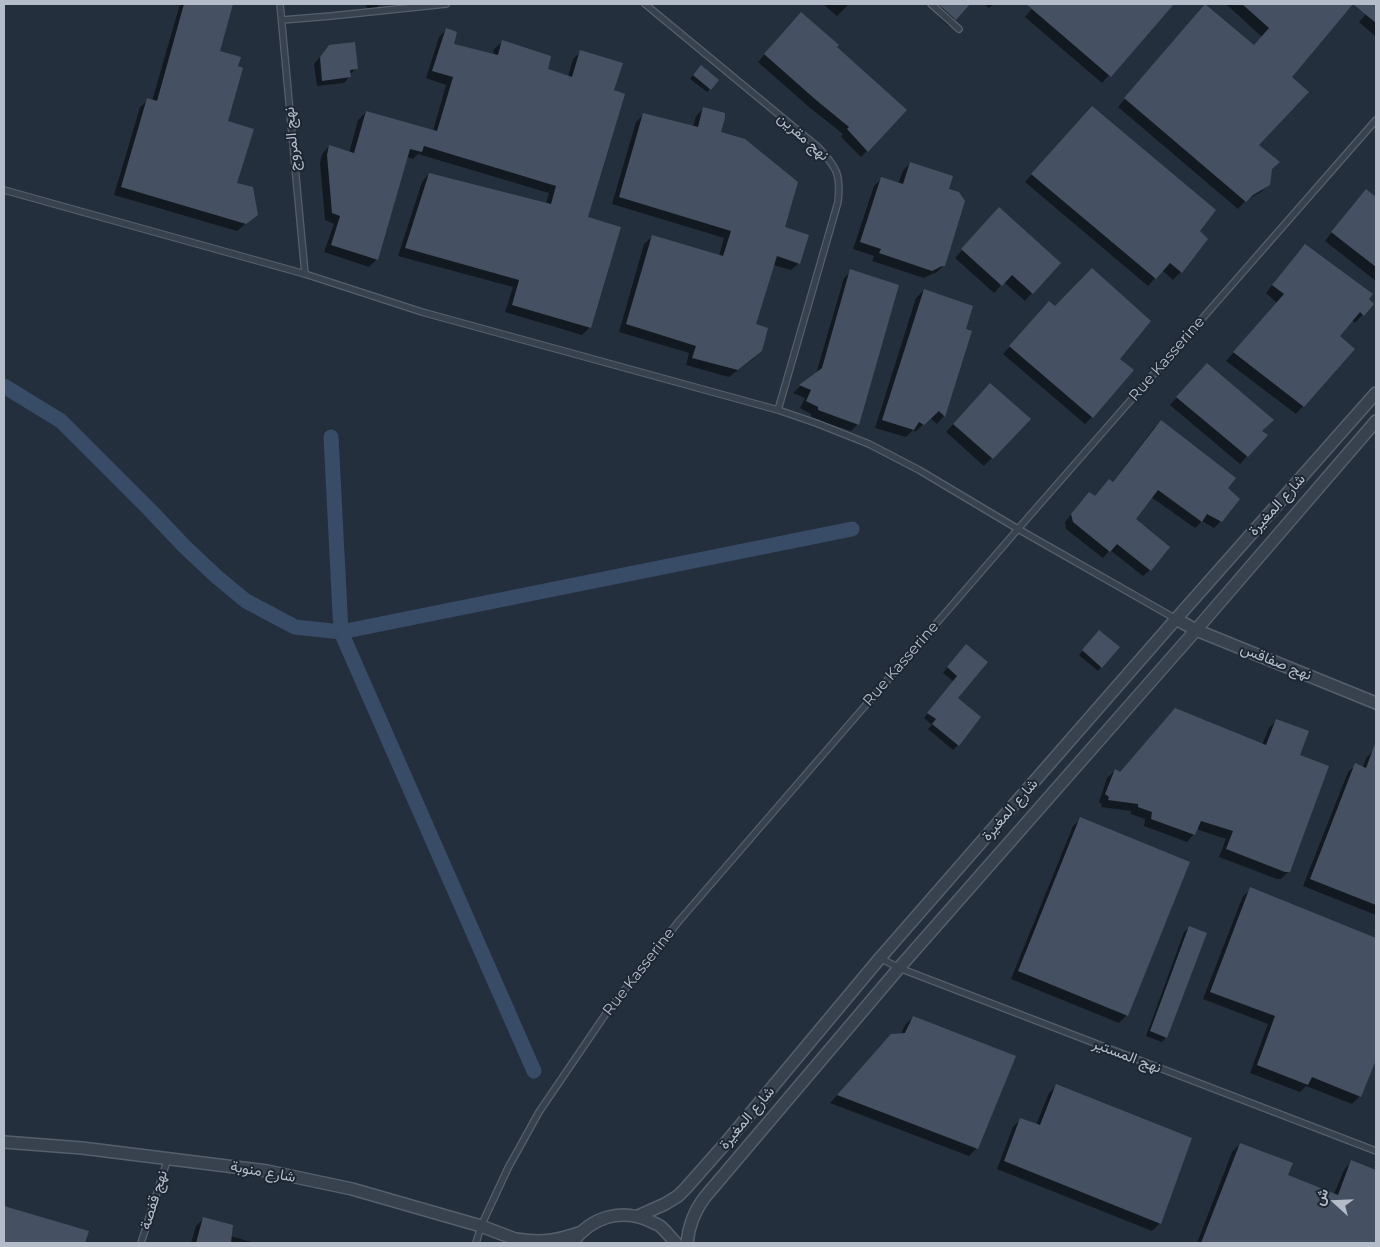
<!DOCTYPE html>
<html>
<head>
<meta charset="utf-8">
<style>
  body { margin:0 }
  #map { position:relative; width:1380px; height:1247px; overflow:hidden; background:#242f3e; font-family:Montserrat,Vazirmatn,sans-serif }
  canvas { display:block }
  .frame { position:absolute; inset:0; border:5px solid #b4bcc9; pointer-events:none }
  .north { position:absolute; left:1310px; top:1177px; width:50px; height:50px; -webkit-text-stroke:4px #1d2633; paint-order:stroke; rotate:290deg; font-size:14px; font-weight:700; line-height:20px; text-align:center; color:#b4bcc9 }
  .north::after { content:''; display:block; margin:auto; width:18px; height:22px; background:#b4bcc9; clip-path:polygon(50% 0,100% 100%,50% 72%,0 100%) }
</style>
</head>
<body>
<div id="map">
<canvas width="1380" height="1247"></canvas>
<div class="frame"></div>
<div class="north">ش</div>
</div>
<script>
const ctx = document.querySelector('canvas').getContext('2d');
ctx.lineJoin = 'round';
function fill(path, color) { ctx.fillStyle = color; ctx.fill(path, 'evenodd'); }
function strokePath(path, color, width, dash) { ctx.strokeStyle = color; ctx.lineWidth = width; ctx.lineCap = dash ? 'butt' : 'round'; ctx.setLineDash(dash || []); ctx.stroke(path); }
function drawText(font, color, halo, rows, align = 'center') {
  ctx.font = font + ' Montserrat,Vazirmatn,sans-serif'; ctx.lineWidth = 4; ctx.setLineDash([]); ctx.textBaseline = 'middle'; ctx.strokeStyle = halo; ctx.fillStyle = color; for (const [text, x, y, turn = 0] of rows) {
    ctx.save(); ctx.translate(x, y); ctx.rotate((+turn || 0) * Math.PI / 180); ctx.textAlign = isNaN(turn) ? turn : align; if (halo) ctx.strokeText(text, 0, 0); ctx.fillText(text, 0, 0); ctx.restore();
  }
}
fill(new Path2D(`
  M180,4H232L218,52L226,122L236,183L257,214L237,231L114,195L140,107L148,100L152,101Z
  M366,4H380L376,8L367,9Z
  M823,4H849L837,16Z
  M945,4H968L948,26L936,14Z
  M984,4H994L989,8Z
  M1036,4H1172L1102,83L1025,17Z
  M1226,4H1345L1290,78L1257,145L1271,169L1269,184L1261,192L1245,201L1238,209L1118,107L1198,13L1253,47L1262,37Z
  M1375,4H1376V37L1359,22Z
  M794,20L835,48L867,151L861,157L841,137L843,134L809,107L758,62Z
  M446,30L452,45L493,55L494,49L502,42L546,69L568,77L573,59L581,52L612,91L587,218L590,327L582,335L505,312L513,287L398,256L422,182L429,174L546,204L549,193L418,154L413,159L407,157L377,259L369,267L324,252L334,224L325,220L320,163L322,154L329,146L349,153L358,120L366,112L433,131L446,85L426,78L439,37Z
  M329,46L356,69L349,75V77L344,83L317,86L314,64Z
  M697,70L710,89L707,92L690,79Z
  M704,108L784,228L799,263L791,270L773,265L755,325L761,351L753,359L729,377L686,365L689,353L619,332L644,244L652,237L719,256L724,238L612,204L636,122L643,115L693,127L696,116Z
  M1085,115L1207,239L1181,272L1173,280L1162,270L1148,286L1025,182Z
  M910,163L947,190L944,265L936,273H934L924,278L872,261L874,256L853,249L874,186L881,179L898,184L903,171Z
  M1369,192L1376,198V281L1325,241L1357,200Z
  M992,216L1032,293L1025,301L1004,282L994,293L955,258Z
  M1305,246L1372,304L1355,323L1352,320L1338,336L1353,350L1296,414L1226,361L1277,303L1266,293L1297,254Z
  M851,271L858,424L851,431L811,418V414L800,408L805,398L793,393L800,386L816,374L844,278Z
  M924,290L964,329L971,332L944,416L937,424L930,418L915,432L913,430L906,437L875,428L916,298Z
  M1042,311L1118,359L1092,417L1085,424L1003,354Z
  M1200,372L1261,431L1247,456L1240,464L1170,405Z
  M982,392L1030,419L984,466L946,432Z
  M1161,421L1226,488L1221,521L1214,528L1202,521L1195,528L1151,497L1134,519L1150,570L1143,576L1110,550L1103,558L1066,529L1065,522L1083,500L1094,498L1112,483L1154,428Z
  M1096,635L1101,667L1098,671L1079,655Z
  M961,651L956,698L958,745L953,750L928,729L932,725L924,718L953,681L943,673Z
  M1175,709L1262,745L1269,728L1277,720L1298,756L1289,871L1281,879H1277L1219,857L1226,839L1196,829L1194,834L1187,842L1144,826L1145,819L1131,814V811L1101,807L1102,804L1099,802L1107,778L1115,771L1120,773Z
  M1374,750L1376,751V915L1303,886L1348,772L1356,765L1363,767L1366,758Z
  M1081,819L1127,1015L1119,1023L1011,979L1073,826Z
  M1251,889L1376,939V1056L1360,1096L1352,1104L1306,1086L1300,1092L1250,1073L1268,1024L1203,999L1243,896Z
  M1189,928L1166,1037L1162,1042L1146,1036L1184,932Z
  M913,1017L977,1148L969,1156L830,1103L884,1043L901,1034L905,1025Z
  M1056,1086L1160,1223L1152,1231L997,1169L1013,1127L1021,1119L1036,1125L1049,1093Z
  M1240,1144L1286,1176L1334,1194L1344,1170L1351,1162L1376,1171V1243H1197L1232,1152Z
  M4,1207L87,1232L84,1243H4Z
  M204,1218L230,1236L255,1243H191L196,1226Z`), '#0007');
strokePath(new Path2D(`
  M4,386L61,421L149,509L185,547L217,577L246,601L295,627L341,632L852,529
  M331,437L341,632L534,1071`), '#394c67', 15);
fill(new Path2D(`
  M184,4H233L220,51L241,57L238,66L243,68L228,121L254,129L237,183L253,187L258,215L246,224L121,187L147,98L157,101Z
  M938,4H970L956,20Z
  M1026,4H1174L1111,77Z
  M1205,4L1254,45L1269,28L1242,4H1353L1292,77L1309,92L1259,145L1280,162L1272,169L1270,185L1253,195L1246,202L1124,98Z
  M1353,4H1376V23Z
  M801,12L839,45L837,47L907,110L868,152L847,129L849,127L816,100L764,54Z
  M446,28L457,32L454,44L498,55L502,40L551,56L548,69L572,77L580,50L623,63L614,90L625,94L588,217L621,227L591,328L512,305L519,280L405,248L429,173L551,204L556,186L424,146L422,152L410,149L378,260L331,245L340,216L332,213L327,155L329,145L354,153L366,111L437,131L453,77L432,71Z
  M355,42L358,69L350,70L351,77L322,81L320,57L329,45Z
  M701,65L719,80L711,90L693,75Z
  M1092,106L1216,210L1200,231L1208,239L1182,273L1170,263L1156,279L1031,174Z
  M703,107L725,113V118L721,132L745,139L798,182L785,227L809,235L800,264L777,256L756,324L768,328L762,351L738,370L692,358L696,346L626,324L652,235L723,256L731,231L619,197L643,113L698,127Z
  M910,162L953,176L949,189L959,192L965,201L945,266H942L932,271L879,253L881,249L860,242L881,177L903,184Z
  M1366,189L1376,197V267L1331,232Z
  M999,207L1061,263L1033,294L1012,275L1002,286L961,249Z
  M1305,244L1373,294L1369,299L1374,304L1364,316L1360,312L1340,336L1355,349L1304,407L1233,352L1284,294L1272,285Z
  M1092,268L1151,321L1120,359L1134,370L1093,418L1009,346L1049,301L1055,306Z
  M850,269L899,285L859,425L818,410V407L806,401L811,390L799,385L822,368Z
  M924,289L973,306L966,329L972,331L945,417L939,411L924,425L919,422L914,430L882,420Z
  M1207,363L1274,420L1262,431L1268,435L1248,457L1176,397Z
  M990,383L1031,419L993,459L953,424Z
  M1161,420L1236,478L1228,488L1240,499L1222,522L1207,514L1202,522L1158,490L1136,519L1170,547L1151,571L1117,544L1110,552L1073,522L1071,514L1089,492L1095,496L1109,479L1113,482Z
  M1099,630L1120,647L1102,668L1082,650Z
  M966,644L988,662L958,698L981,717L959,746L932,724L936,719L927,713L957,676L947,667Z
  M1175,708L1266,745L1276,719L1309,731L1300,755L1329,766L1290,872H1285L1226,849L1233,831L1201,821L1195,835L1151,819L1152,812L1138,807V804L1108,800L1109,797L1105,794L1115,769L1120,772Z
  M1375,744L1376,745V905L1310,879L1355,763L1366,768Z
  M1080,817L1190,862L1128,1016L1018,971Z
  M1250,887L1376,938V1060L1361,1097L1312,1077L1308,1085L1257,1065L1275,1016L1210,992Z
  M1189,926L1207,933L1167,1038L1150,1031Z
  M913,1016L1016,1056L978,1149L837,1095L891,1034L905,1033Z
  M1056,1084L1192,1138L1161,1224L1004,1161L1020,1118L1040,1125Z
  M1240,1143L1293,1163L1288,1175L1338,1195L1351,1160L1376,1170V1243H1201Z
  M4,1206L89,1231L85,1243H4Z
  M203,1217L233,1225L231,1243H196Z`), '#455162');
const service = new Path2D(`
  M280,4L305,274
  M645,4L818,147C837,169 841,173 838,202L778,410
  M931,4L959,29
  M282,20L331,16L446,4
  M4,190L305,274L422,312L778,410L816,423L869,444L919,470L1018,529L1176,619
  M880,958L899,968L1376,1151
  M141,1243L168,1158
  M476,1243L481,1226L508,1168L539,1112L607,1012L679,921L1018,529L1376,120`);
const minor = new Path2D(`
  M1176,619L1196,630L1376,703
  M4,1142L82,1148L267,1171L352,1189L481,1226L515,1239L522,1243
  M638,1216L665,1204L678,1196L686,1188L724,1145L880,958L1176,619L1376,393
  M516,1239C542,1243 555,1241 579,1233
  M572,1243C591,1217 620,1208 650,1221C653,1223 657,1224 660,1226C666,1231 671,1238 676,1243
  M687,1243C689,1225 694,1211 705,1197L899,968L1196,630L1376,421`);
strokePath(service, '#565f6c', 8);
strokePath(minor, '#565f6c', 14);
strokePath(service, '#38414e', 5.5);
strokePath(minor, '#38414e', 11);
drawText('15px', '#b4bcc9', '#1d2633', [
  ["نهج مقرين",803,137,42],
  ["نهج المروج",292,139,-95],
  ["Rue Kasserine",1167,359,-49],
  ["شارع المغيرة",1277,505,-48],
  ["نهج صفاقس",1276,662,22],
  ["Rue Kasserine",901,664,-49],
  ["شارع المغيرة",1010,810,-49],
  ["Rue Kasserine",639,972,-52],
  ["نهج المستير",1127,1056,21],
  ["شارع المغيرة",747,1118,-50],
  ["شارع منوبة",263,1172,10],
  ["نهج قفصة",154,1200,-73]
]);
</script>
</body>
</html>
